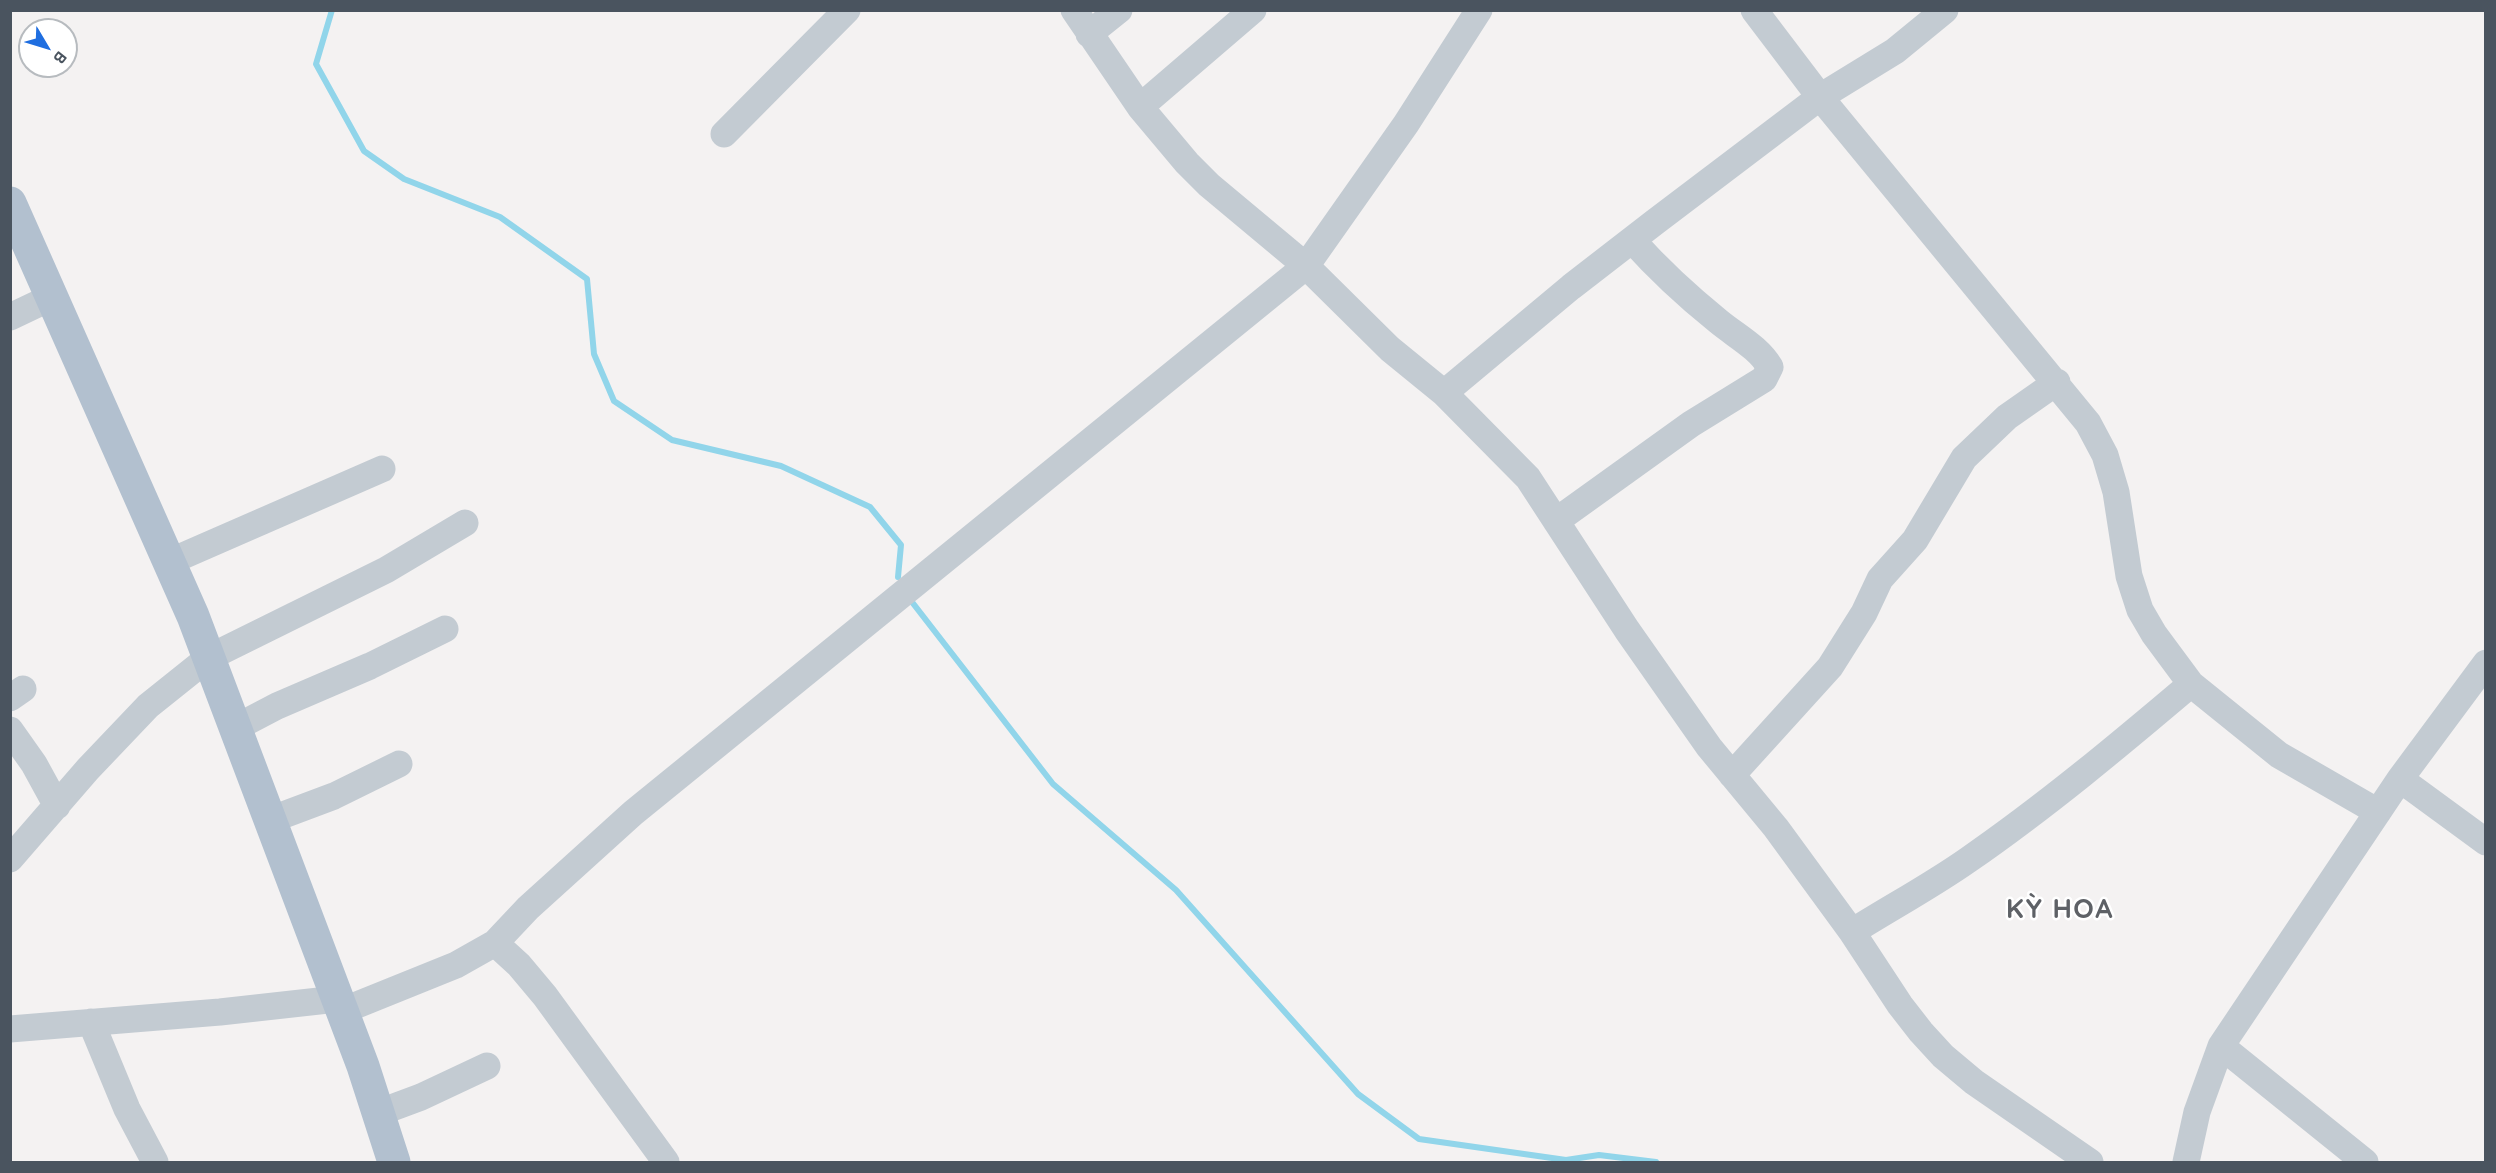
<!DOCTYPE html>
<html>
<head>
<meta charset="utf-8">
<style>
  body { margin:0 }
  #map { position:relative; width:2496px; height:1173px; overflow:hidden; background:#f4f2f2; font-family:Quicksand,sans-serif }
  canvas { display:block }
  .frame { position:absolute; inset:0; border:12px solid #4a545f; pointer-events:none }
  .north { position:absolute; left:18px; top:18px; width:60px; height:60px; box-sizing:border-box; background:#fff; border:2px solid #b7bbbf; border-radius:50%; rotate:128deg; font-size:16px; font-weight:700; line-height:24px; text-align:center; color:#4a545f }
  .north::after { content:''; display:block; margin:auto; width:21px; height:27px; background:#1f6ee0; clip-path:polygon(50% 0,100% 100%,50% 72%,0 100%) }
</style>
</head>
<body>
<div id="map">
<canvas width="2496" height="1173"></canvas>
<div class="frame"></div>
<div class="north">B</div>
</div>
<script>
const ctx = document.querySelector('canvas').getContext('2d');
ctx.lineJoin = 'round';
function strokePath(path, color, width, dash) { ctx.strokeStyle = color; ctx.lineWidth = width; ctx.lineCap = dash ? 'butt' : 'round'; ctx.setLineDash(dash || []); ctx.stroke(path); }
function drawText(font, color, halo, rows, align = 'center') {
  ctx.font = font + ' Quicksand,sans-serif'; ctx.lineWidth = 5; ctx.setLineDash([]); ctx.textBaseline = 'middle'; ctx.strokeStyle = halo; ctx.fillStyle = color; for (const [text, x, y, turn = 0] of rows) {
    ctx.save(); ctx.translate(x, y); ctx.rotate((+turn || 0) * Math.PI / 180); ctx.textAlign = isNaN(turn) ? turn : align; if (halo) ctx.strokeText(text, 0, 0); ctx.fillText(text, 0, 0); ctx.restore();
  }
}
strokePath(new Path2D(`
  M332,10L316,64L364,151L404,179L500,217L587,279L594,354L614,401L672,440L781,466L870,507L901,545L898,577
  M912,602L1053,784L1176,890L1358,1094L1419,1139L1566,1160L1599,1155L1656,1162`), '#91d5ea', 6);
strokePath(new Path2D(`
  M1074,10L1140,107L1187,163L1209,185L1306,266L1390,349L1444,393L1528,478L1627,630L1709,747L1776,828L1852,932L1900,1005L1921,1032L1943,1056L1974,1082L2090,1162
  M1754,10L1820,97L2088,423L2105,455L2116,492L2129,576L2140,610L2154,634L2191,684L2279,755L2378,812
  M1089,34L1119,10
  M1140,107L1253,10
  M724,134L847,10
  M10,317L52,297
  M1444,393L1571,287L1655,222L1820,97L1895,51L1945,10
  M1556,521L1691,424L1764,379L1770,367C1758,347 1736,336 1718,321C1687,296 1658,269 1632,240
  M169,562L382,469
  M10,698L23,689
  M235,728L277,706L370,666L445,629
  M10,730L34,764L57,806
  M1732,775L1830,667L1864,613L1880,579L1915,540L1964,458L2007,417L2057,382
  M2400,779L2486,842
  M270,820L334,796L399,764
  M10,859L88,769L148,706L208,658L386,570L465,523
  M1852,932C1890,908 1931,886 1968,860C2046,806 2119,745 2191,684
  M495,943L519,965L545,996L666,1162
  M342,1011L456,965L495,943L528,908L633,813L1306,266L1406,124L1479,10
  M91,1022L127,1109L155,1162
  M10,1029L220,1012L337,999
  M2221,1046L2365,1162
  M378,1113L421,1097L487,1066
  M2186,1162L2197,1112L2221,1046L2400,779L2486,663`), '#c3cbd2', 27);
strokePath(new Path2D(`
  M10,203L193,616L363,1066L394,1162`), '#b2c0cf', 33);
ctx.letterSpacing = '1.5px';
drawText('bold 27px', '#5e6166', '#fff', [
  ["KỲ HOA",2060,910]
]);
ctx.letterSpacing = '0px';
</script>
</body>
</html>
